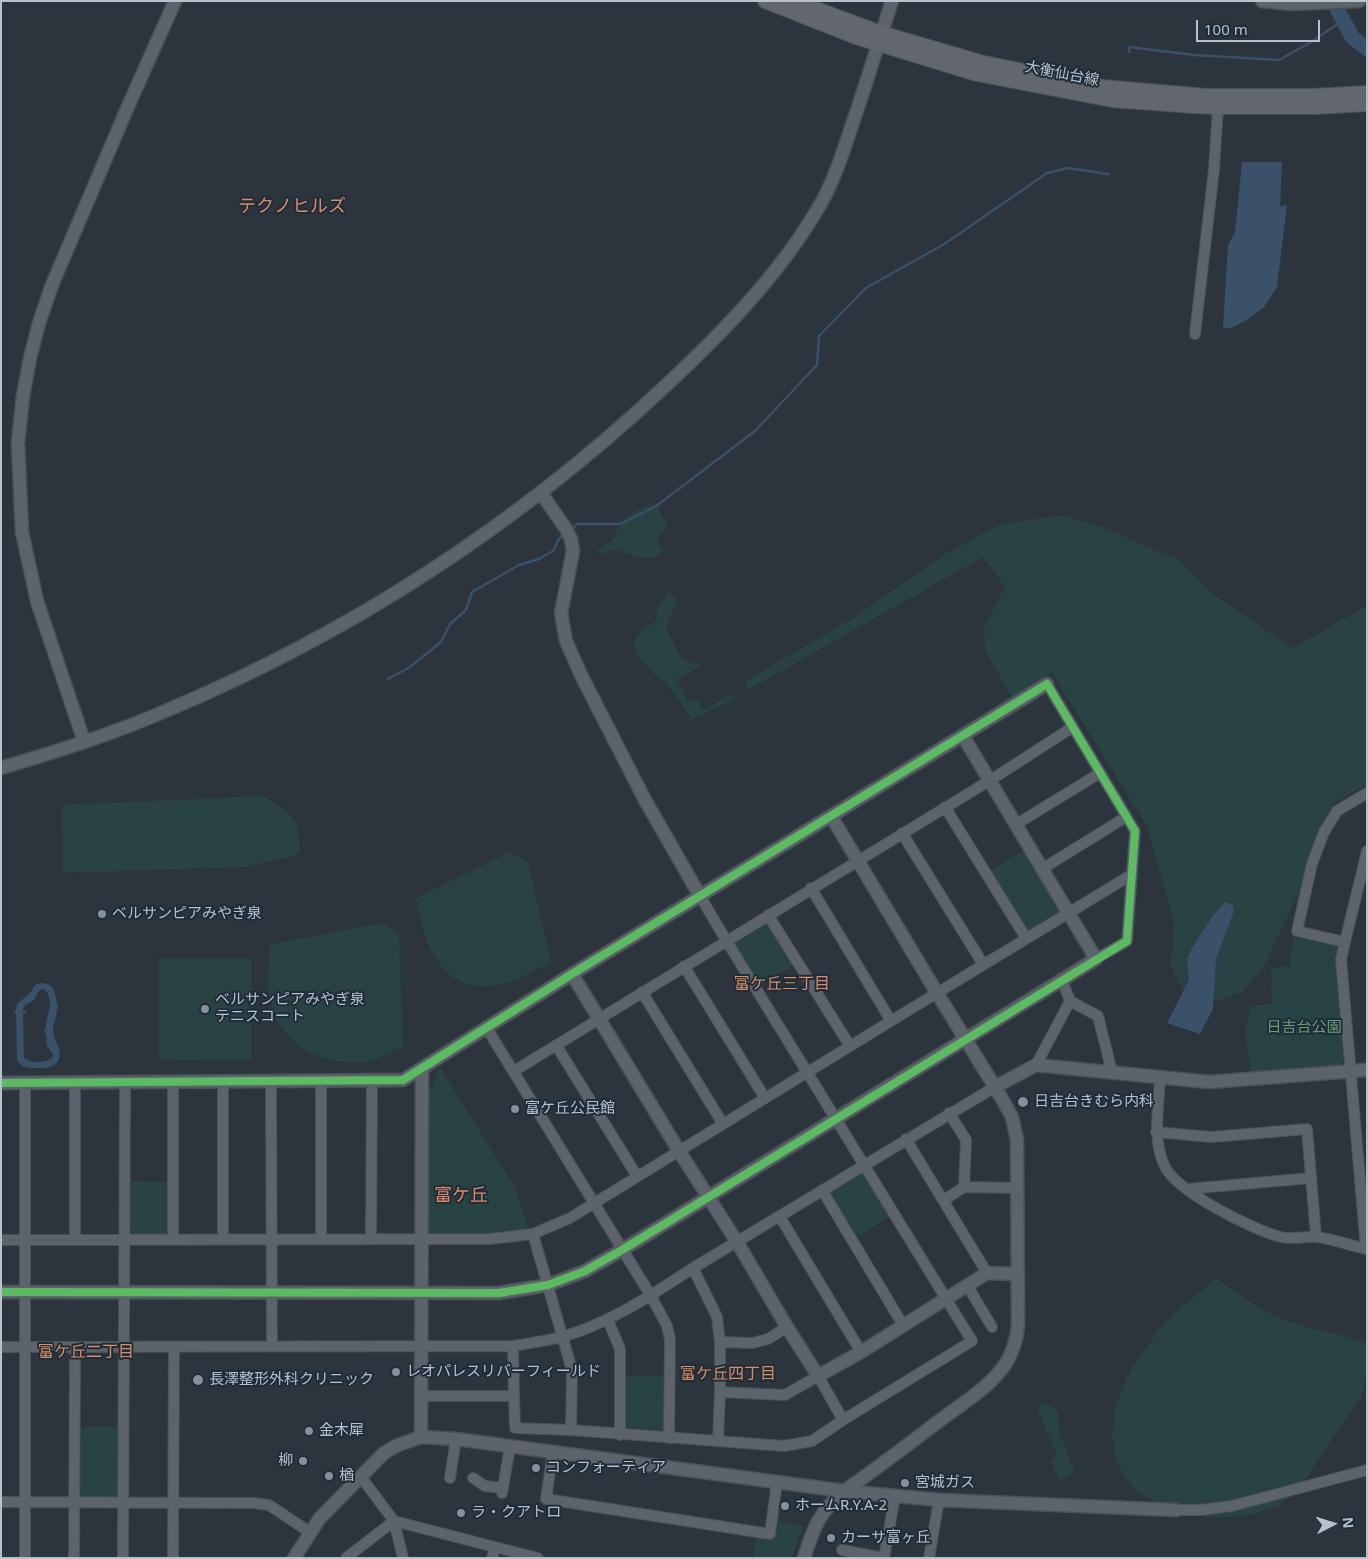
<!DOCTYPE html>
<html>
<head>
<meta charset="utf-8">
<style>
  body { margin:0 }
  #map { position:relative; width:1368px; height:1559px; overflow:hidden; background:#2c353d; font-family:"Noto Sans",sans-serif }
  canvas { display:block }
  .frame { position:absolute; inset:0; border:2px solid #b7c1cd; pointer-events:none }
  .north { position:absolute; left:1308px; top:1499px; width:50px; height:50px; -webkit-text-stroke:4px #1f2c39; paint-order:stroke; rotate:85deg; font-size:14px; font-weight:700; line-height:20px; text-align:center; color:#b7c1cd }
  .north::after { content:''; display:block; margin:auto; width:18px; height:22px; background:#b7c1cd; clip-path:polygon(50% 0,100% 100%,50% 72%,0 100%) }
  .scale { position:absolute; left:1196px; top:20px; width:124px; height:22px; box-sizing:border-box; border:2px solid #b7c1cd; border-top:0; padding-left:6px; font-size:15px; line-height:18px; white-space:nowrap; color:#b7c1cd; -webkit-text-stroke:4px #1f2c39; paint-order:stroke }
</style>
</head>
<body>
<div id="map">
<canvas width="1368" height="1559"></canvas>
<div class="frame"></div>
<div class="north">N</div>
<div class="scale">100 m</div>
</div>
<script>
const ctx = document.querySelector('canvas').getContext('2d');
ctx.lineJoin = 'round';
function fill(path, color) { ctx.fillStyle = color; ctx.fill(path, 'evenodd'); }
function strokePath(path, color, width, dash) { ctx.strokeStyle = color; ctx.lineWidth = width; ctx.lineCap = dash ? 'butt' : 'round'; ctx.setLineDash(dash || []); ctx.stroke(path); }
function drawText(font, color, halo, rows, align = 'center') {
  ctx.font = font + ' "Noto Sans","Noto Sans JP",sans-serif'; ctx.lineWidth = 4; ctx.setLineDash([]); ctx.textBaseline = 'middle'; ctx.strokeStyle = halo; ctx.fillStyle = color; for (const [text, x, y, turn = 0] of rows) {
    ctx.save(); ctx.translate(x, y); ctx.rotate((+turn || 0) * Math.PI / 180); ctx.textAlign = isNaN(turn) ? turn : align; if (halo) ctx.strokeText(text, 0, 0); ctx.fillText(text, 0, 0); ctx.restore();
  }
}
fill(new Path2D(`
  M656,503L667,525L657,541L663,552L656,557H636L614,549L600,555L597,550L614,540C614,535 615,533 618,529C628,512 638,509 656,503Z
  M1061,515L1102,527L1179,560L1213,594L1292,648L1367,606V784L1333,804L1302,886L1265,964L1244,991L1222,1000L1201,998L1188,993L1179,984L1171,965L1174,923L1147,826L1052,673L1012,698L985,650L984,627L1005,587L983,557L748,690L744,682L853,618L945,554L999,525Z
  M669,591L677,601L666,627L681,657L701,666L677,679L688,702L697,699L703,710L731,694L736,699L692,720L666,682L657,677L637,656L634,642L640,632L657,620V609Z
  M264,796L283,808L297,823L300,851L295,856L244,867L63,873L62,805Z
  M1025,849L1061,909L1059,914L1029,933L1025,930L989,871Z
  M510,852L528,862L551,961C473,1012 430,985 416,898Z
  M764,921L769,923L794,965L758,987L733,943Z
  M383,923L399,935L403,1047C391,1052 375,1061 364,1063C359,1064 353,1062 348,1062C311,1061 279,1039 270,1001C266,982 268,963 271,944Z
  M1293,935L1335,944L1339,948L1337,955L1346,1060L1341,1065L1251,1072L1245,1034L1251,1006L1272,1004L1271,968L1290,966Z
  M159,958H251V1059L159,1060Z
  M440,1067L515,1187L529,1230L491,1236H431L427,1232L428,1095Z
  M860,1172L866,1173L891,1216L855,1238L828,1195L829,1189Z
  M128,1181L170,1182L169,1234L134,1235L128,1230Z
  M1216,1278C1243,1298 1267,1315 1300,1325C1322,1332 1345,1334 1367,1344V1372L1361,1398L1342,1424L1303,1483L1279,1506L1250,1515L1213,1518L1166,1510L1134,1489L1117,1464L1112,1436L1116,1405L1130,1371L1163,1324Z
  M625,1376H665V1430L625,1428Z
  M1043,1403L1053,1407L1058,1413L1059,1432L1075,1473L1059,1481L1051,1460L1057,1456L1037,1408Z
  M80,1427H119L120,1492L116,1498H83L79,1493Z
  M775,1521L803,1526L792,1558H753L756,1537L773,1538Z`), '#294244');
fill(new Path2D(`
  M1242,162H1282L1280,206L1287,205L1277,287L1264,307L1245,321L1231,328H1223L1228,245L1235,232Z
  M1225,902L1233,905L1234,911L1216,959L1213,1009L1200,1034L1167,1023L1189,980L1187,959L1192,948L1212,917Z
  M42,983C60,985 53,998 59,1009L57,1008C57,1016 53,1024 53,1031C54,1039 58,1043 59,1050C63,1065 49,1069 37,1068C28,1068 22,1068 17,1060L16,1014L14,1010H16L17,1004L30,993L36,984ZM41,989L45,990C56,1002 45,1015 46,1029L44,1031V1033H46L47,1046L53,1054L52,1058C45,1063 29,1064 24,1057L23,1014L26,1012V1010L23,1011C24,1003 28,1004 34,1000C37,996 37,992 41,989Z`), '#395169');
strokePath(new Path2D(`
  M1129,52V47L1194,55L1279,60L1311,42L1342,21
  M574,527L577,524H620L655,507L755,431L817,365L819,336L866,288L946,243L1047,173L1068,168L1108,174
  M388,679L410,667L441,642L450,624L466,610L472,592L519,565L539,559L553,551L559,539L562,536`), '#395169', 2.5);
strokePath(new Path2D(`
  M1333,1L1352,37L1367,49`), '#395169', 15);
const minor = new Path2D(`
  M1195,334L1214,169L1218,107
  M1047,684L1135,831L1127,941L1096,959
  M945,807L1026,938
  M1015,825L1100,773
  M902,833L983,964
  M1042,869L1126,817
  M811,888L891,1021
  M768,915L850,1046
  M1345,942L1367,851
  M684,966L765,1098
  M1062,980L1070,1001L1098,1016L1112,1072
  M642,992L723,1124
  M486,1027L651,1296L667,1326L670,1340L669,1438
  M556,1045L637,1176
  M1036,1065L1070,1001
  M514,1071L989,781L1073,727
  M1160,1078C1159,1107 1152,1137 1164,1165C1175,1191 1253,1230 1281,1237C1292,1240 1304,1236 1315,1237C1332,1238 1350,1246 1367,1249
  M173,1081V1239
  M223,1081V1239
  M271,1081L272,1346
  M321,1081V1239
  M75,1082V1239
  M25,1083V1558
  M949,1113L966,1140L964,1187
  M1156,1132L1211,1137L1307,1129L1316,1237
  M906,1139L987,1273
  M1187,1189L1311,1178
  M822,1190L903,1325
  M944,1200L964,1187L1018,1188
  M780,1217L861,1352
  M533,1234L572,1370L571,1430L784,1446L812,1441L843,1420L972,1341L726,940L700,896
  M371,1238L372,1081
  M1,1240L490,1239L533,1234L570,1218L891,1021L1131,875
  M1366,1249L1341,959L1345,942L1297,931L1312,864L1324,832L1337,811L1367,793
  M693,1268L717,1317L720,1342V1392
  M967,1285L992,1327
  M608,1320L620,1349V1435
  M720,1342L752,1343L768,1339L787,1327
  M513,1346L514,1396
  M1,1347L513,1346C529,1343 546,1341 562,1337C610,1323 652,1295 693,1268L995,1087
  M422,1396H514L515,1428L571,1430
  M718,1441L720,1392L785,1395L818,1376L843,1420
  M553,1452L546,1499L770,1534L777,1482
  M361,1477L394,1521L403,1558
  M450,1478L456,1439
  M473,1478L485,1486L503,1488
  M502,1493L510,1447
  M1,1502L253,1503L269,1505L311,1533
  M1176,1510H1200L1232,1506L1367,1470
  M394,1521L538,1558
  M842,1550L884,1558
  M74,1558L75,1347
  M123,1558L125,1082
  M173,1558L174,1347
  M346,1558L394,1521
  M492,1558L495,1547
  M884,1558L895,1496
  M929,1558L939,1500`);
const tertiary = new Path2D(`
  M1262,1L1291,4L1359,1
  M541,493L566,529L571,539L573,551L561,613L566,641L582,677L645,800L700,896
  M84,741L37,601L22,532L18,443L23,396L30,358L39,323L52,285L126,111L175,1
  M1,768C58,751 116,733 170,709C352,632 515,526 660,391C717,338 777,278 817,210C832,186 841,158 850,131C865,88 878,44 892,1
  M572,974L679,1151L737,1242L787,1327L818,1376L861,1352L987,1273L1018,1274
  M1,1083L403,1080L572,974L1047,684
  M995,1087L1036,1065L1209,1082L1367,1070
  M1,1292L499,1293L548,1285L585,1271L622,1250L1096,959L963,736
  M421,1437L422,1069
  M294,1558L320,1518L384,1453L398,1445L421,1437L456,1439L844,1491L939,1500L1176,1510
  M804,1558C814,1526 819,1513 844,1491C878,1468 910,1443 943,1418C962,1404 986,1389 1001,1370C1012,1356 1017,1340 1018,1324L1017,1140L1012,1117L1001,1097L937,993L831,816`);
const secondary = new Path2D(`
  M765,1L856,37L977,74L1112,100L1193,106L1218,107H1316L1367,104
  M795,1L881,33L980,62L1103,87L1206,96H1312L1367,93`);
strokePath(minor, '#4b5157', 12);
strokePath(tertiary, '#4b5157', 15);
strokePath(secondary, '#4b5157', 16);
strokePath(minor, '#5d636a', 10);
strokePath(tertiary, '#5d636a', 12);
strokePath(secondary, '#62676e', 14);
strokePath(new Path2D(`
  M1,1083L403,1080L572,974L1047,684L1135,831L1127,941L622,1250L585,1271L548,1285L499,1293L1,1292`), '#5cba63', 8);
for (const [x, y, r, color] of [
  [102,914,5,"#86909b"],
  [205,1009,5,"#86909b"],
  [1023,1102,6,"#86909b"],
  [515,1109,5,"#86909b"],
  [396,1372,5,"#86909b"],
  [198,1380,6,"#86909b"],
  [309,1431,5,"#86909b"],
  [303,1461,5,"#86909b"],
  [536,1468,5,"#86909b"],
  [329,1476,5,"#86909b"],
  [905,1483,5,"#86909b"],
  [785,1506,5,"#86909b"],
  [461,1513,5,"#86909b"],
  [831,1538,5,"#86909b"]
]) { const dot = new Path2D(); dot.arc(x, y, r, 0, 2 * Math.PI); ctx.fillStyle = color; ctx.fill(dot); strokePath(dot, '#1f2c39', 2); }
drawText('15px', '#b7c1cd', '#1f2c39', [
  ["大衡仙台線",1062,74,11]
]);
drawText('15px', '#b7c1cd', '#1f2c39', [
  ["ベルサンピアみやぎ泉",112,914],
  ["ベルサンピアみやぎ泉",215,1000],
  ["テニスコート",215,1017],
  ["日吉台きむら内科",1034,1102],
  ["富ケ丘公民館",525,1109],
  ["レオパレスリバーフィールド",406,1372],
  ["長澤整形外科クリニック",209,1380],
  ["金木犀",319,1431],
  ["柳",293,1461,"right"],
  ["コンフォーティア",546,1468],
  ["楢",339,1476],
  ["宮城ガス",915,1483],
  ["ホームR.Y.A-2",795,1506],
  ["ラ・クアトロ",471,1513],
  ["カーサ富ヶ丘",841,1538]
], 'left');
drawText('15px', '#6d9f75', '#1f2c39', [
  ["日吉台公園",1304,1028]
]);
drawText('16px', '#db8e64', '#1f2c39', [
  ["富ケ丘三丁目",782,984],
  ["富ケ丘二丁目",86,1352],
  ["富ケ丘四丁目",728,1374]
]);
drawText('18px', '#db8e64', '#1f2c39', [
  ["テクノヒルズ",292,207],
  ["富ケ丘",461,1196]
]);
</script>
</body>
</html>
